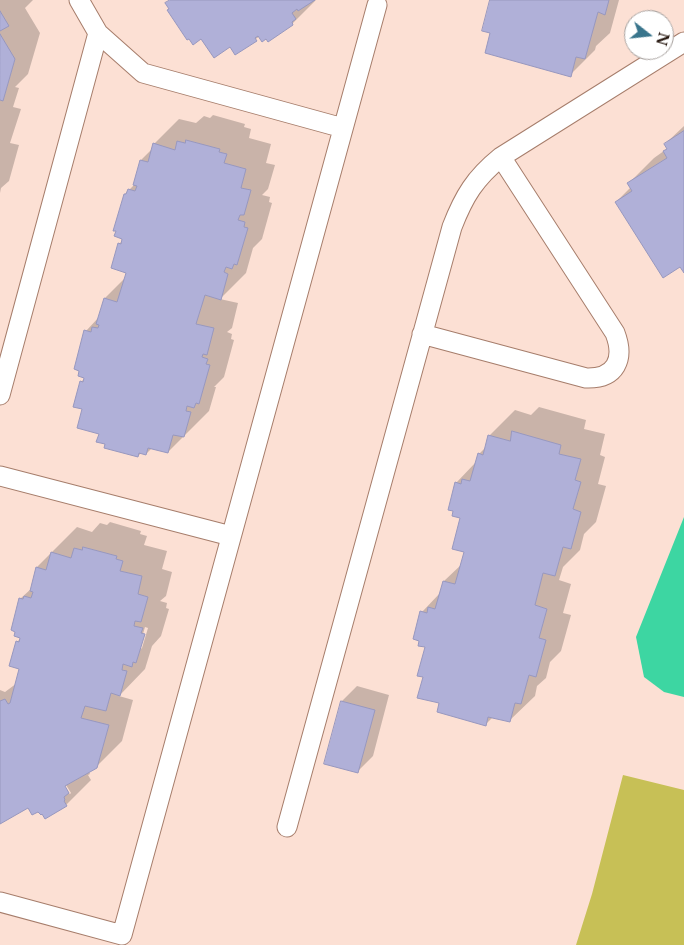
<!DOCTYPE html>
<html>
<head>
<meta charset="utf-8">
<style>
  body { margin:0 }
  #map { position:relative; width:684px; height:945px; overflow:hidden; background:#fce0d4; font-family:"Libre Baskerville",serif }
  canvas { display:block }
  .north { position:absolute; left:624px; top:10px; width:50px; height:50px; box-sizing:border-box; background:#fff; border:1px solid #a7a19e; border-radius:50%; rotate:106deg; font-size:14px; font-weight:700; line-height:20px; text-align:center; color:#24150d }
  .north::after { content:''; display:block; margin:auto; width:18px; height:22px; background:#39758c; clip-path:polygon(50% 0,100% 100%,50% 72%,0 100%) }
</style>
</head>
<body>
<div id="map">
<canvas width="684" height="945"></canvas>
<div class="north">N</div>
</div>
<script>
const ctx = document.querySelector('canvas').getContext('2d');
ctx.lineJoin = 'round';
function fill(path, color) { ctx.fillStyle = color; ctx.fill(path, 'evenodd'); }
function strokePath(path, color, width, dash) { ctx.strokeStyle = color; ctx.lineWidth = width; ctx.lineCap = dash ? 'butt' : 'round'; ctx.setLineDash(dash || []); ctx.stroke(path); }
fill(new Path2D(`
  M623,775L684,790V945H576L592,894Z`), '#c7c056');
fill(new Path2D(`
  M684,517V697L664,692L644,677L636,637Z`), '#3dd6a2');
fill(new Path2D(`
  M0,0H33L25,8L40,33L28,74L15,87L19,88L13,107L21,109L10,143L19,145L9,181L1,188L0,193Z
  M170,0H316L292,24L260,36L236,53L231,45L202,38L170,9Z
  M491,0H619L610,33L596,46L595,50L570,75L492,32Z
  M213,115L245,124L244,127L251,129L249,138L271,144L266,163L275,165L268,189L262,195L270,197L269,202L272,203L262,239L253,248L246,273L220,299L238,303L232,328L227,332L232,334L231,339L234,340L224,377L214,387H216L209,411L168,452L152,448L146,454L141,453L138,456L106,443L84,408L81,382L86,377V331L99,317L105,298L126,277L127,272L119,244L125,238V194L134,185L141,160L152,149L154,144L179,119L196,123L204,116L210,118Z
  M684,126V271L616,202L631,187L629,183L654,158L668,148L665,144Z
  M539,407L586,420L584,429L605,434L600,455L605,457L598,484L606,486L596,522L584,534L580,550L563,567L559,580L571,584L563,613L571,615L561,651L550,662L546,678L537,686L535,696L509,721L493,717L485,725L440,702L424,676L427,646L422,612L441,592L444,581L463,563L466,551L456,483L476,462L479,454L487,446L489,436L515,410L531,415Z
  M110,522L141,531L140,534L147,536L144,545L167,551L162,569L172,572L166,596L160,601L167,603L166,608L169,609L161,636L152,646L145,669L119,696L133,700L122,741L96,767L89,772L90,774L88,775L91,780L66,805L43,812L29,806L0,823V690L5,692L17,683L20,668L17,642L22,637L20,599L32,588L37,567L77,527L92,532L100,523L107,525ZM145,627L148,628L142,648L138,651ZM63,780L71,793L70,794L65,789Z
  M357,686L389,695L373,756L358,771L342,701Z`), '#0003');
const building = new Path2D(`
  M170,0H315L298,11L297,9L292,13L296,19L292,22L293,25L268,42L266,39L262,42L258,36L255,38L257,41L235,55L230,47L214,58L201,39L193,45L189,39L187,40L167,10L169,9L165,3Z
  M490,0H609L605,15L598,12L585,59L576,57L571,77L485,53L490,33L482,31Z
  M0,11L9,26L0,31Z
  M0,34L15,59L3,101L0,100Z
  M684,131V273L680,267L663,278L615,202L632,191L627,183L667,158L663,151L667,149L664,144Z
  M186,140L220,149L219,152L227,154L224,163L246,169L241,188L251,190L244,215H240L238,220L245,222L244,227L248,228L237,265L234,264L232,269L226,267L224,272L228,274L221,300L205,295L196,324L214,328L207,355L203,354L202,357L208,359L206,364L210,365L199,404L196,403L194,408L187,406L186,411L191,412L184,437L173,435L168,453L148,448L146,455L139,453L138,457L104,448L105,444L96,442L99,434L77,428L82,409L73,407L80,381L83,382L84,378L78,376L79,371L74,369L84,330L91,332L92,327L98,328L99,325L96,324L104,298L117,302L126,273L111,268L118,243L121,244L122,239L114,236L116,231H113L124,194H126L128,189L135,191L137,186L133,185L140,160L148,162L153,143L175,150L177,141L185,143Z
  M512,431L561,445L559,454L581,459L575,480L581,482L573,509L581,512L571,549L563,547L555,576L543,573L535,605L547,609L539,638L546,640L536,677L529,675L521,704L515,703L510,722L488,717L486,726L437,712L439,703L417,698L423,677L417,676L425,647L418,646L419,641L413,639L420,611L427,613L428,607L435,609L443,581L455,584L464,552L452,549L460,518L452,516L453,511L448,510L455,482L461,484L462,479L470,481L478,453L483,455L488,435L510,441Z
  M83,547L117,556L116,559L123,561L120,571L142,576L138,594L148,597L141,622L135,621L134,626L143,628L141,633L145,634L136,663L133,662L132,667L123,664L122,670L127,671L120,696L111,693L106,711L85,706L81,718L109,725L97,768L65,786L69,793L64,797L65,800L64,801L67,806L45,819L42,814L41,815L38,812L32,815L28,808L0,824V701L5,699L8,704L10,703L19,669L9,666L16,641L19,642L20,638L14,636L15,632L11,630L19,598L23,599L24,596L31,598L33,592L30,591L36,567L46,570L51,552L71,558L74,548L82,550Z
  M341,701L375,710L358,773L324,764Z`);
fill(building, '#b0b0d8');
strokePath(building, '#9797be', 1);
const service = new Path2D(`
  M79,0L98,33L143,73L343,128
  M422,334L586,378C616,379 625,359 615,333L501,157
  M0,395L98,33
  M0,476L231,536
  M287,827L452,227C464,196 475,178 501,157L684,42
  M0,902L122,935L377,5`);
strokePath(service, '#a67d6b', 21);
strokePath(service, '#fff', 19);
</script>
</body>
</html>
